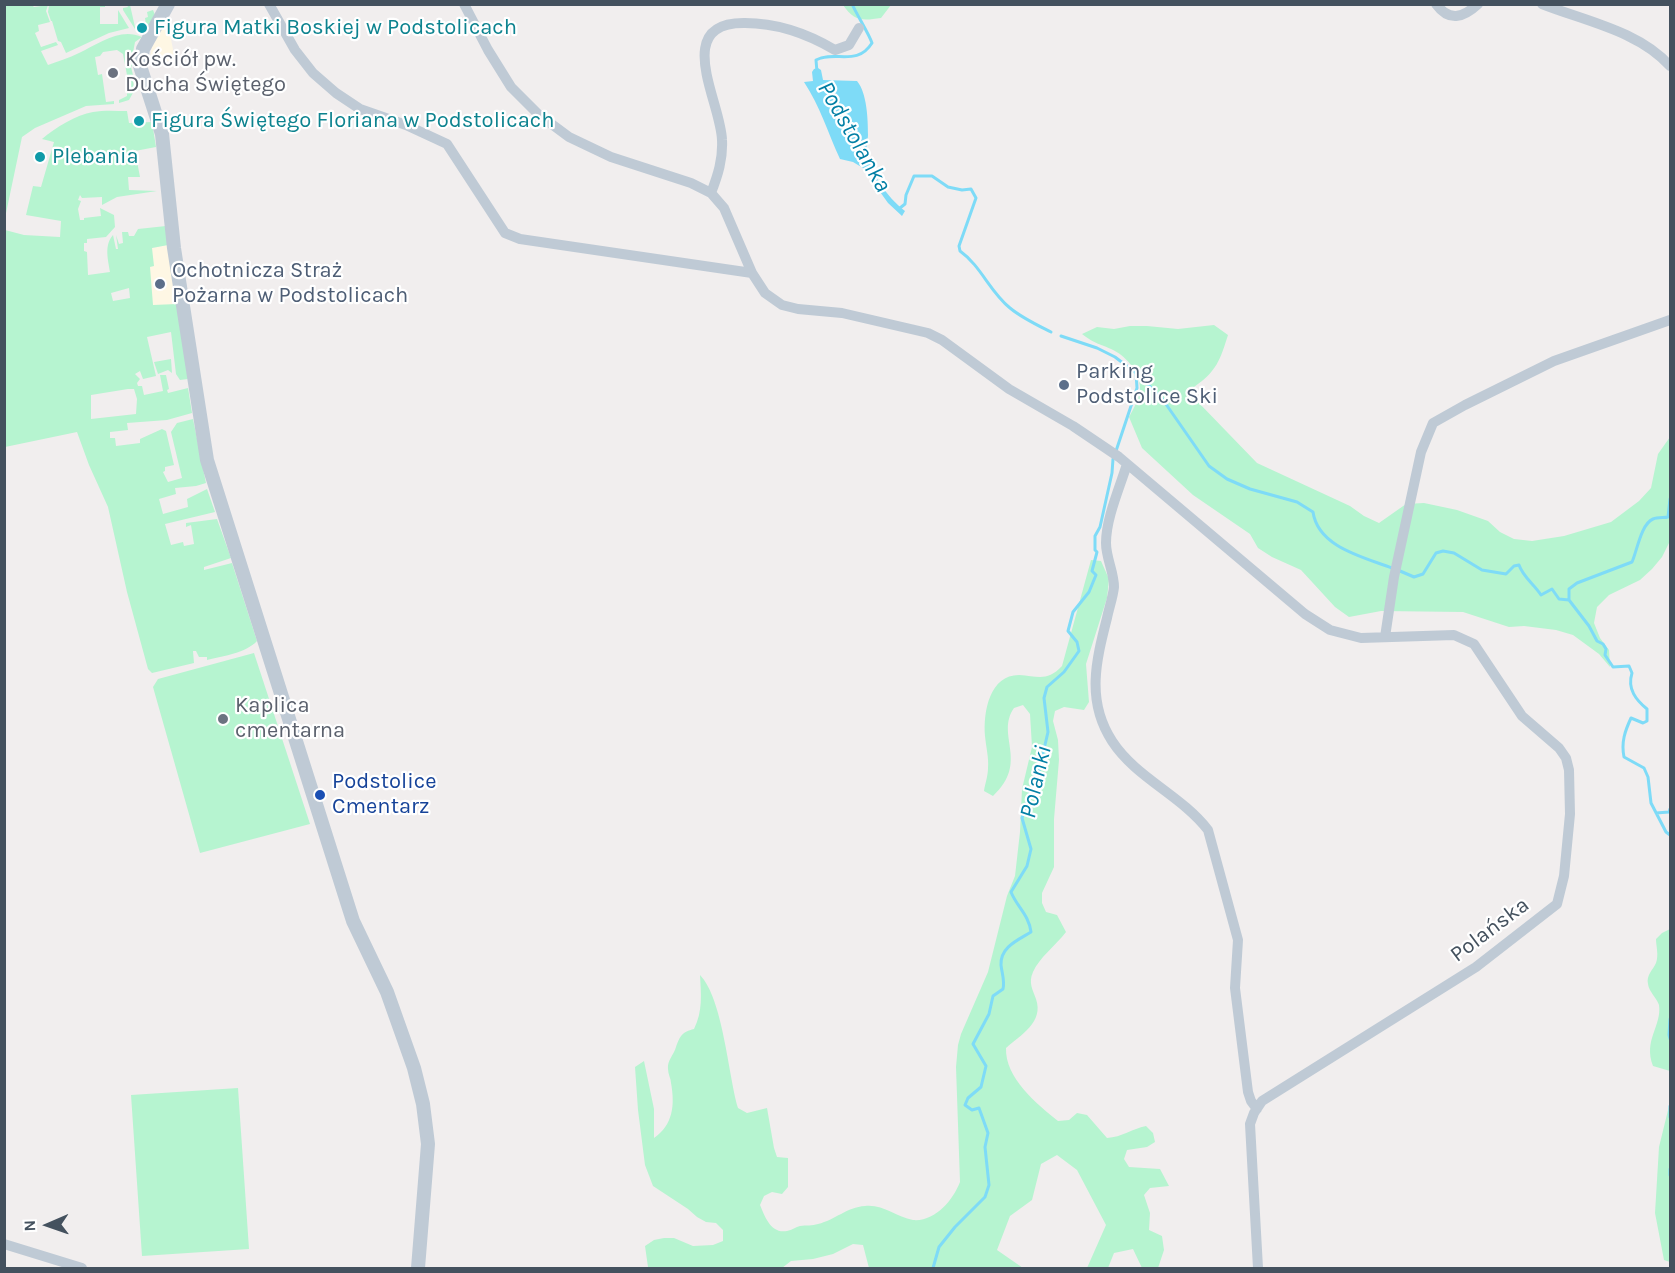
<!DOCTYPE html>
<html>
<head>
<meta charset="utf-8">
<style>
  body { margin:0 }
  #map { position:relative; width:1675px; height:1273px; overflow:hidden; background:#f1eeee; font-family:Karla,sans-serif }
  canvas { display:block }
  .frame { position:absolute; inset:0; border:6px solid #44515e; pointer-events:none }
  .north { position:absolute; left:18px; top:1195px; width:60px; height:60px; -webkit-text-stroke:4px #fff; paint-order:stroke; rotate:268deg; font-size:16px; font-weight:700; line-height:24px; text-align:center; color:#44515e }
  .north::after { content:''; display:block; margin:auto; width:21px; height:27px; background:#44515e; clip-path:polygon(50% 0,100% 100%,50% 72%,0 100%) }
</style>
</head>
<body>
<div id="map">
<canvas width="1675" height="1273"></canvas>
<div class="frame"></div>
<div class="north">N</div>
</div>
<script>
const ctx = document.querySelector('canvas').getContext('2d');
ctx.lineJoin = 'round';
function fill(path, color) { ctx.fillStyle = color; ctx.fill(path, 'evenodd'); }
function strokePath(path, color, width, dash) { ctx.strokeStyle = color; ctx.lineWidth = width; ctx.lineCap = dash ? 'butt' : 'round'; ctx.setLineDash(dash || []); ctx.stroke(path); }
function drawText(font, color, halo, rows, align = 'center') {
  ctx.font = font + ' Karla,sans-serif'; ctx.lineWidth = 4.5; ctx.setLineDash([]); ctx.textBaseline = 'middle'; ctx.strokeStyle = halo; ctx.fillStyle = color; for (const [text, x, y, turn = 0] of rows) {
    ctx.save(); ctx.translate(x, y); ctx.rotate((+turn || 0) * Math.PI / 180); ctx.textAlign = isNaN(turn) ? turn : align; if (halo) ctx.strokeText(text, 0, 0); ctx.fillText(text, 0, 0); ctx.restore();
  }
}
fill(new Path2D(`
  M167,18L175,60L149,64L152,47Z
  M168,245L177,306H152L148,261L152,248Z`), '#fef7e4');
fill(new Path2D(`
  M4,5H32L34,7L48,5L46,11L50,22L38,25L39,31L35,33L41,47L56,42L58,45L41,51L48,65C58,61 69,58 79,53C98,44 120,27 142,37L135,42L132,58L134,64L131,67L133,75H127L123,54L117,50L103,52L100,56L95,57L98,75L102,74L106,102L114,101V104L86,106L35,128L22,137L5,218L4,40L6,32L5,30Z
  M49,5H105V7H100V24H118V10L129,28L109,33L66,53L61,42L58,41L52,21H51L48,12Z
  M127,5H130L135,27L146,25L145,18L148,17L147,12L153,10L155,15L146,30L135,29L123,10V8L128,7Z
  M843,5L891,4V5L881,18C862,21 854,21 843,5Z
  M130,79H133L134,91L129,100L119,103V100L127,96V81Z
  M127,111L129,123L152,122L156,147L135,151L140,177H128L129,190L157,191L117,197L102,205V197L82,198L80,195L78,200L81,201L78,209L80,220H84V218L101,216L100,208L114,215L115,227L106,237L87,239V243H84V251L87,252L88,275L110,272C108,259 104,245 113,235L116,249H118L116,235L119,244L123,243L122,232H128L129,236H134L138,229L166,226L168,245L152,248L154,266L150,267L153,305L177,304L188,379L180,380L176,374L171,332L147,337L156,376L143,379L140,371L135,374L140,379L137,383L138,386H142L144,395L163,391L160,375H166L169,389L167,390L168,393L188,388L192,413L167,420L127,423L128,430L110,432V438H115L116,446L140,443V439L162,429L166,431L174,465L165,467V471L163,472L168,482L182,478L171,432L177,423L193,419L206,483L196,486L175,488L176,494L159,499L163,514L188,507L187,499L207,489L215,512L165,524L171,545L183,542L184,546L194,544L191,525L186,527V523L217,519L231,558L204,567V570L232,563L257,641C246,653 223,656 207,660V657H199L196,651H193L194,663L152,673L148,669L127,592L108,507L89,465L77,432L5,447V230L24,235L60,237L61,221L26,215L33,186L41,187L54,142L42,139C56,127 76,115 93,112C104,110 116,111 127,111ZM129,288L130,298L113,301L111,293ZM128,389H134L137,399L136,414L91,419V395Z
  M1214,325L1228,335C1220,360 1217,371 1194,387L1198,402L1257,463L1350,506L1364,516L1379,523L1406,504L1424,503L1457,510L1488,521L1500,532L1514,539L1532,541L1564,536L1611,522L1639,501L1651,488L1658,454L1670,437V541L1662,557L1652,569L1640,580L1609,595L1597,607L1594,623L1600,638L1609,650L1610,667L1599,654L1573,635L1556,630L1524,626L1509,627L1463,612L1381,611L1349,617L1335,607L1301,570L1272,557L1258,548L1250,534L1193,495L1142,448L1129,417C1134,408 1141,396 1140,386C1138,370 1125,355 1111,349C1098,343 1095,344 1082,334L1097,327L1114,329L1130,326H1147L1178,329Z
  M171,359L172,373L168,370L158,374L154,362Z
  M1091,560L1101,561L1109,579L1108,589L1107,598L1086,664L1089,702L1084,710L1064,707L1055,711L1053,721L1058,740L1059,760L1054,819V867L1042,893V903L1046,912L1057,915L1066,932C1056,945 1039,958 1033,972C1028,983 1033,990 1036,999C1044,1022 1021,1035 1006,1048C1005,1078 1036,1103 1058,1121L1069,1120L1077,1113L1087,1115L1107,1138C1122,1137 1132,1129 1146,1126L1153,1133L1155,1142L1147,1147L1127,1150L1124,1159L1129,1167L1160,1169L1169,1186L1150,1188L1144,1195L1150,1213L1149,1230L1162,1236L1164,1250L1158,1268H1142L1133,1249L1114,1253L1108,1268H1087L1106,1225L1077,1170L1057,1155L1041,1164L1032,1200L1010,1216L997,1250L1023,1268H869L863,1245L853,1244L833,1254L813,1259L791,1261L782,1268H651L648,1267L645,1246L654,1240L664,1238H674L693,1246L713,1245L723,1241V1230L716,1223L706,1222L697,1217L688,1209L653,1186L645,1165L638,1110L635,1067L644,1061L654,1109V1138C673,1125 675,1105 671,1083C671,1079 668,1074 668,1069C667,1060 674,1055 676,1047C680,1036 682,1032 694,1029C703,1011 701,994 700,975C723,999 728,1073 738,1108L747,1113L767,1108L774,1148L777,1157L788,1158V1187L782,1194L772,1192L764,1196L760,1205C765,1217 771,1234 787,1231C792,1230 796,1227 800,1226C806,1225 812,1226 818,1224C835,1220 847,1207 865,1206C883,1204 896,1217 913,1220C935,1222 953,1200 960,1182L956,1067L958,1045L961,1034L988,972L1007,896L1015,876L1020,832L1022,789L1032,747L1030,714L1023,705L1014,708C995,735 1030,762 993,796L984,791C985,784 988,776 988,768C989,758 986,747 985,736C983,711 990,675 1019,675C1038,676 1047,682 1062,666Z
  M254,653L310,824L200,853L153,687L158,679Z
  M1670,929V1071L1653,1066C1643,1040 1662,1026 1659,1005C1657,998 1649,992 1648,984C1646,975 1653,970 1656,963C1659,955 1656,946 1656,939L1662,933Z
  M238,1088L249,1249L142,1256L131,1095Z
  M1670,1102V1262L1664,1260L1655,1213L1659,1147Z`), '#b6f4d0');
fill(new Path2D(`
  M818,68L821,70L823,80L857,81C867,93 868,119 868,135C868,139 866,144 867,149C869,172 887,197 905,211L902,216L888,203L863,168L853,162L840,159C828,133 820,106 804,82L813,81L812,72L814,69Z`), '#7edbf7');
strokePath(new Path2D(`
  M817,72L816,60C835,50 857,67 872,43C869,34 857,15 852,4
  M900,208L905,204L906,195L914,176H932L948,187L962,190L971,189L976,198L959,246L960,251C981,266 990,292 1010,308C1022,318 1037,325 1051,332
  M1061,336L1097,348L1115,357L1136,373L1161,397L1209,466L1227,479L1250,489L1297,502L1313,512C1318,547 1363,557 1392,568
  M1116,451L1137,388L1136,373
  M1400,571L1414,577L1423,574L1436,553L1443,551L1454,553L1482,570L1506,574L1514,566L1519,565C1523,577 1534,584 1541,595L1552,589L1559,599L1569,600
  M1569,600L1589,626L1597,641L1603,644L1606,649L1605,655L1613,667L1629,666L1632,673C1627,689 1636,700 1647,709V721L1643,723L1631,718C1625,731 1621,742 1624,757L1644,768L1648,777L1651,803L1666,832L1670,835
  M1569,600V589L1577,583L1632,562C1637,551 1641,524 1653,519C1658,517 1664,518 1668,517L1670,499
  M1656,813L1669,812L1670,809
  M1670,1019L1669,1035L1670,1039
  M1670,1106V1117
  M1670,1169V1175
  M933,1268L939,1247L955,1227L985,1197L989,1185L985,1147L988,1133L979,1108L972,1110L965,1105L968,1098L981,1087L986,1066L973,1044L989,1014L993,996L1003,989C1005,981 1002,974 1001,965C1000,947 1018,940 1031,932C1029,915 1017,907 1011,892L1027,866L1031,849L1022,818L1029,795L1038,775L1048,732L1044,698L1047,687L1064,672L1079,651L1077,642L1068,631L1073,612L1089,592L1096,575L1092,571L1097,552L1095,550V536L1100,527L1112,473L1113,459`), '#7edbf7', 3);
strokePath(new Path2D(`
  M269,4L295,50L313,73L336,93L360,109L406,125L447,144L505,233L520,239L752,273
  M464,4L488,50L511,87L538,114L569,137L611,157L691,183L711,193L724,208L752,273L765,293L782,305L798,309L842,313L928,333L942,340L1009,389L1073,426L1119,457L1305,614L1330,630L1361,638L1454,635L1474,644L1522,716L1559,748L1566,758L1569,770L1570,814L1564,876L1557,904L1476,967L1262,1101L1254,1113L1250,1124L1258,1268
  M1436,4C1449,22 1463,18 1478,4
  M1542,4C1585,21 1639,31 1670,66
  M711,193C718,175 723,159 722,140C721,102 671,22 745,23C777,23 808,34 835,50L849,45L859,28
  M1127,464C1120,487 1106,518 1106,543C1106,558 1114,572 1114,587C1113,597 1109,608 1107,618C1096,661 1086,701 1112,741C1136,778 1181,795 1208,830L1238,940L1235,988L1248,1092L1251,1101L1257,1109
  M1385,637L1394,577L1421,452L1433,423L1465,405L1554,361L1670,320
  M4,1244L82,1268`), '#bfcad5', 10);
strokePath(new Path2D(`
  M168,4L143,49L140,66L162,134L174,248L207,460L353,921L387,992L414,1068L423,1104L428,1144L418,1268`), '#bfcad5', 14);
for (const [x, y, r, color] of [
  [142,28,6,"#0f9aa8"],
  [113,73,6,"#6b7280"],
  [139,121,6,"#0f9aa8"],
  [40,157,6,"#0f9aa8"],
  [160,284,6,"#5c6f8a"],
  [1064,385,6,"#5c6f8a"],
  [223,719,6,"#6b7280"],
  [320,795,6,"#1a4fb4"]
]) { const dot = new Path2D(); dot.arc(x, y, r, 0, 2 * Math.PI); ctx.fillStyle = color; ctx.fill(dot); strokePath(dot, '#fff', 2); }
drawText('22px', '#0d838f', '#fff', [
  ["Figura Matki Boskiej w Podstolicach",154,28],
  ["Figura Świętego Floriana w Podstolicach",151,121],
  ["Plebania",52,157]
], 'left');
drawText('22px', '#5b616d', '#fff', [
  ["Kościół pw.",125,60],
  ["Ducha Świętego",125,85],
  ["Kaplica",235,706],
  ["cmentarna",235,731]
], 'left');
drawText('22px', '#4e5e75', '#fff', [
  ["Ochotnicza Straż",172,271],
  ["Pożarna w Podstolicach",172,296],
  ["Parking",1076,372],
  ["Podstolice Ski",1076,397]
], 'left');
drawText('22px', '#164399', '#fff', [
  ["Podstolice",332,782],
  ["Cmentarz",332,807]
], 'left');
drawText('22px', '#44515e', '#fff', [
  ["Polańska",1490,930,-37]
]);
drawText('italic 24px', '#027fa5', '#fff', [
  ["Podstolanka",854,137,60],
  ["Polanki",1036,782,-77]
]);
</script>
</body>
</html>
